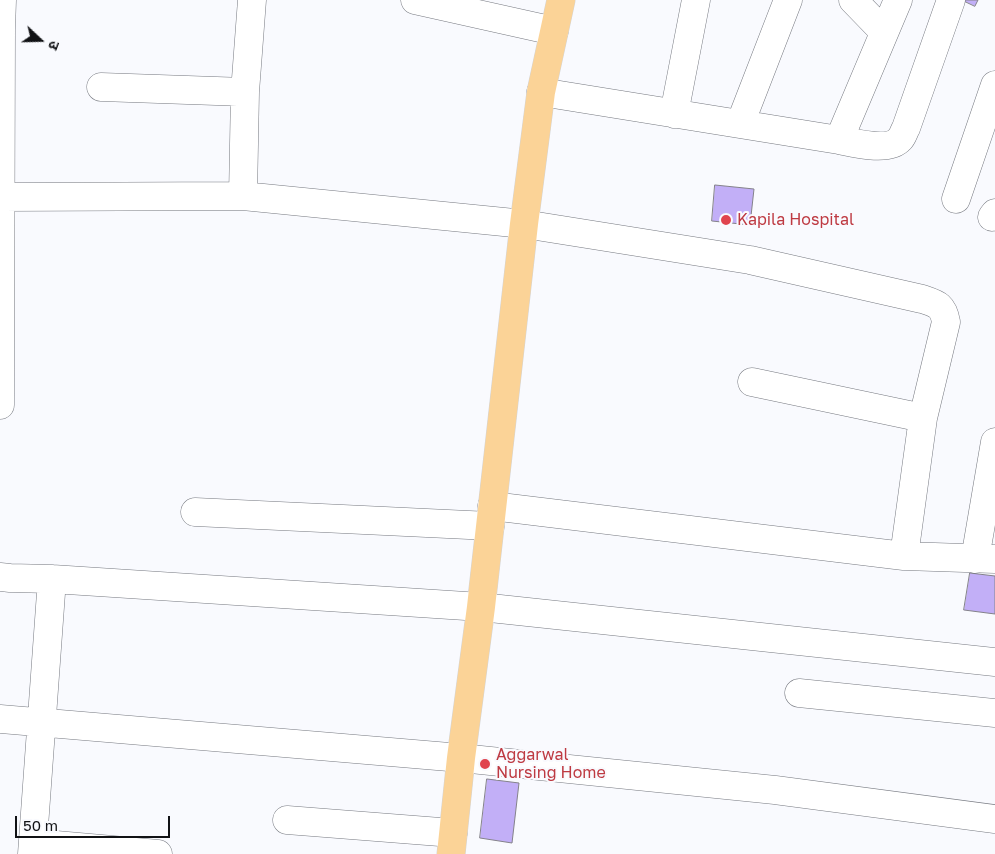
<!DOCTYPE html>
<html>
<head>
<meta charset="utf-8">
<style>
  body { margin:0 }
  #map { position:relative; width:995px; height:854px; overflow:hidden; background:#f9fafe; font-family:"Golos Text","Noto Sans Devanagari",sans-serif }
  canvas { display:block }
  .north { position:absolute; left:15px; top:15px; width:50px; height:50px; -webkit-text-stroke:4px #f9fafe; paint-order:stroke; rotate:111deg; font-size:14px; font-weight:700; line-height:20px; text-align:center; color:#111215 }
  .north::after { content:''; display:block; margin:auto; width:18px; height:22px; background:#111215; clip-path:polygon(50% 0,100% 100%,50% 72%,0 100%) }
  .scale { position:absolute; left:15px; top:816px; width:155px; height:22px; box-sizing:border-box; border:2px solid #111215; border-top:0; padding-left:6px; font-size:15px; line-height:18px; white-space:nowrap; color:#111215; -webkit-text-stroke:4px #f9fafe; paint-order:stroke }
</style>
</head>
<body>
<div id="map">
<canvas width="995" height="854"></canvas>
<div class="north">उ</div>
<div class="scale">50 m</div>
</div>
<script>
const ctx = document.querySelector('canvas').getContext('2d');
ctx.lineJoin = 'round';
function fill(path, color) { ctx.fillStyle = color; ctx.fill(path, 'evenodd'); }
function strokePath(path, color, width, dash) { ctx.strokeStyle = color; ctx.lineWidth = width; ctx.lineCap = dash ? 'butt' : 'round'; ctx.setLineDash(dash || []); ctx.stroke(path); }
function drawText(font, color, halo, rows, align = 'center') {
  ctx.font = font + ' "Golos Text",sans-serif'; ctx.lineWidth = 4; ctx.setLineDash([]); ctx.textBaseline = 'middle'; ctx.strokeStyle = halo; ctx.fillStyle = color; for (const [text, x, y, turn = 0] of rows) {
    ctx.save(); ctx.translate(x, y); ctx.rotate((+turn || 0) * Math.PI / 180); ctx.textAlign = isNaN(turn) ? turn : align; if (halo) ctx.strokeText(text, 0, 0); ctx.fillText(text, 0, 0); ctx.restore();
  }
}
const building = new Path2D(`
  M962,0H978L975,6Z
  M715,185L754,189L750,225L712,221Z
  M970,573L995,576V614L964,610Z
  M487,779L519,783L512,843L480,838Z`);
fill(building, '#c2aff7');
strokePath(building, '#84828a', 1);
const minor = new Path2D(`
  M415,0L554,31
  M853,0L884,32
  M0,29H1L0,405
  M1,29L2,0
  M101,87L245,92
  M541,92L839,140C854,143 889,152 900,139C903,136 904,131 906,128L951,0
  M674,114L696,0
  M740,124L788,0
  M839,140L898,0
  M243,196L245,92L252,0
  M0,197L243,196L524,224L750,260L922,299C937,304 943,305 946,322L923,418L904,556
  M956,199L995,85
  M992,217L995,213
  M752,382L923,418
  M492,506L904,556L995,559
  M195,512L490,526
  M975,559L995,442
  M0,577L10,578L52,579L481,607L995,662
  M799,693L995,713
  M0,719L461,758L775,790L995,819
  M287,820L453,833
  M33,843L158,854
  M32,854L52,579`);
const major = new Path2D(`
  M451,854L461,758L481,607L524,224L541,92L561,0`);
strokePath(minor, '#767980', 29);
strokePath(major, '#d4d4d5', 29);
strokePath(minor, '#fff', 28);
strokePath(major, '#fbd397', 28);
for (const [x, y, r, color] of [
  [726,220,6,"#e0444e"],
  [485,764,6,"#e0444e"]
]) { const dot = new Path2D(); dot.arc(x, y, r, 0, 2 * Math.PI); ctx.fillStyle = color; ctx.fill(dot); strokePath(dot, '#f9fafe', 2); }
drawText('16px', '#be3a42', '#f9fafe', [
  ["Kapila Hospital",737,220],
  ["Aggarwal",496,755],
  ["Nursing Home",496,773]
], 'left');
</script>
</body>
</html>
